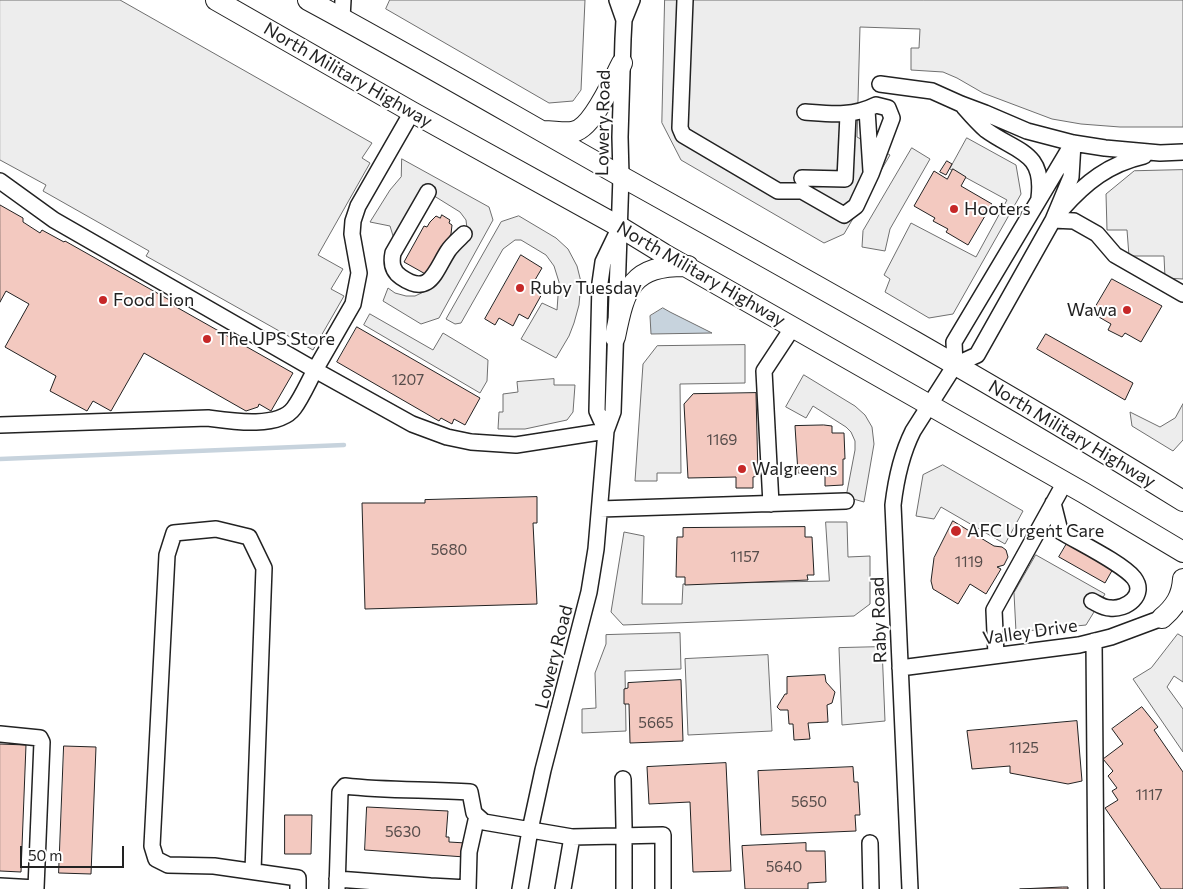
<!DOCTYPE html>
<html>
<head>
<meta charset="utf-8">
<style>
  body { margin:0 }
  #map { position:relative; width:1183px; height:889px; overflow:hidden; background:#fff; font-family:Commissioner,sans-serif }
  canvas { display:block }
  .scale { position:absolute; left:20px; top:846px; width:104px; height:22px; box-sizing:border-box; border:2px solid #222; border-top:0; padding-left:6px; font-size:15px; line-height:18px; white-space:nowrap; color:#222; -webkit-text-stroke:4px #fff; paint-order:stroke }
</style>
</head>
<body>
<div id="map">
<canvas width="1183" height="889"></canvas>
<div class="scale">50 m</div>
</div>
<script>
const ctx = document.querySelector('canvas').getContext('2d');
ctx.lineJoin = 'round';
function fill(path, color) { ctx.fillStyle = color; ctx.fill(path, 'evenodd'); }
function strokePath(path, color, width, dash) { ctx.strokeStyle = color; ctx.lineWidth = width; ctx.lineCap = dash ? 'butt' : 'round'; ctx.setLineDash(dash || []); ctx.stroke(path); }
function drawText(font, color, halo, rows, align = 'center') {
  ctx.font = font + ' Commissioner,sans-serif'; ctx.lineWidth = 4; ctx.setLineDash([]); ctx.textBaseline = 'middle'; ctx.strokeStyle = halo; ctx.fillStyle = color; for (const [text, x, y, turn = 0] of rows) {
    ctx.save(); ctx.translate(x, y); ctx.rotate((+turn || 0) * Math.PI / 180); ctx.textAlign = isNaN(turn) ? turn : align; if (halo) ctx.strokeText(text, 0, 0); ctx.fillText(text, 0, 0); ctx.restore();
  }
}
const parking = new Path2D(`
  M0,0H120L372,143L362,158L370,163L318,255L343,269L331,289L344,296L313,350L146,256L149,251L43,191L46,185L0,160Z
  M390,0H585L581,90L573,101L549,103L386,9Z
  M665,0H1183V127H1120L1081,124L1052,119L983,93L957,78L943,72L911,70V48H919L920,29L860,27L857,137L890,155L844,234L824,243L681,160L662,123Z
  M967,138L1016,165L1021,194L953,314L929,318L885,292L890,279L884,275L911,223L976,257L1007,200L950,169Z
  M912,148L930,159L890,229L885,251L862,247L863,231Z
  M402,159L489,207L493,220L439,318L421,324L383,301L388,288L395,293L406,296H415L430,289L437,282L467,229L466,220L460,212L431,194L398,252L390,226L370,222L390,190L401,177Z
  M1183,170V279L1165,278L1164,256H1129L1127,230H1107L1106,194L1134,171Z
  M519,216L556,238L568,249L577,266L581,282L579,305L574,323L569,336L556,358L521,339L542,303L557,310L559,282L554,266L546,255L521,240H515L503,249L461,323L455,324L446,319L501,222Z
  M370,314L433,350L443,333L488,360L487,381L480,393L364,325Z
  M745,345V383L680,384L681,473H657V481H635L643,364L657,346Z
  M804,375L855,406L865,415L872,427L874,444L864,502L846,497L855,450V441L851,432L846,427L813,406L806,418L786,407Z
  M554,379V385H575L573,412L567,420L525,429H498L499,412H503V394L518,392L517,382Z
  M1183,404V440L1173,451L1132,426L1130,412L1160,427L1175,418Z
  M943,465L1023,511L1005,544L941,507L934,519L916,516L923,475Z
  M826,522H847L848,557L870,556V604L854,616L623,625L611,612L624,532L644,536L642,604H682L683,584L829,581Z
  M1036,555L1105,594L1086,625L1016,632L1014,593Z
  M680,633L681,669L625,671L626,731L582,733V709L596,708L595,673L606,644V635Z
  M1178,634L1183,637V682L1174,676L1167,687L1183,709V752L1133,679L1151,668Z
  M882,647L885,721L842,725L839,648Z
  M768,655L772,731L688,735L685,659Z`);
fill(parking, '#ededed');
strokePath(parking, '#6f6f6f', 1);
const water = new Path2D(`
  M663,308L670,312L712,333L651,334L650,316Z`);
fill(water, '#c7d3dd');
strokePath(water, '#6f6f6f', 1);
strokePath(new Path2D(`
  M0,459L344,445`), '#c7d3dd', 4.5);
const building = new Path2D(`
  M947,161L952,164L946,175L940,172Z
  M953,169L966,177L961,186L992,204L968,245L946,232L948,229L933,221L935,218L914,206L934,171L947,179Z
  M0,205L23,218V222L40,233L42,230L64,242L65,241L173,302L171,304L293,373L271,411L259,404L258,407L246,411L144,353L111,411L93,401L87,411L50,391L56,376L5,347L29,304L6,291L0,302Z
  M442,215L450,220L449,223L452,225L451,234L429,276L404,262L424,226L427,227L430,222L436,216L440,218Z
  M521,255L542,268L532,285L543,292L528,319L519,314L513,326L499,318L495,325L485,319Z
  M1112,279L1162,306L1141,342L1125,333L1122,337L1108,330L1111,324L1092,313Z
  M357,327L480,398L465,425L454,419L452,424L441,418L439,421L337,362Z
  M1046,334L1133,383L1125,400L1037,349Z
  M756,393L758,476L753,477V488H736V477L688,478L684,404L693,394Z
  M824,425L832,426V433H844L845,459H843V485L825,486V476H831V471L798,473L795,426Z
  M537,497V523H533L537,604L365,609L362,503H425V500Z
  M953,521L994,546L1002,547L1006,550L1008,557L1004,565L997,567L1001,569L986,594L970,584L958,604L933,589L931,581L934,558Z
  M805,527V537H812L814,575H807L808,580L685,585V577H676L677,537H683V528Z
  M1069,540L1114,567L1105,583L1059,557Z
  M825,675L826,682L835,692L832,703L827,705L828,722L808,723L810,739L794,740L793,724H789L788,710H780L777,707L785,694H787V677Z
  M681,680L683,741L630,743L629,704H624V689L628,688V683Z
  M1142,707L1158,727L1154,730L1183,772V889H1161L1105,808L1118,800L1112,791L1117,788L1108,776L1113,771L1103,759L1123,744L1112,729Z
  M1077,721L1082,781L1068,784L1010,773V766L972,769L967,731Z
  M0,744L26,745L21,872L0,871Z
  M64,746L96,747L91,874L59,873Z
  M726,763L731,871L693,872L690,802L649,804L647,767Z
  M853,767L854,782H858L860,815H855L856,831L761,835L758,771Z
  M367,807L448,811L446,837H449V842L466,843L465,857L365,850Z
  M285,815H312L311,854H285Z
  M806,843V851H825L826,882L808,883V889H745L742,846Z
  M1063,887H1068V889H1020Z`);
fill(building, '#f3c9c0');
strokePath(building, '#222', 1);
const minor = new Path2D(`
  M617,0L624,20
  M685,0L680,128L683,135L778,191H802L844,215L856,206L871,174L892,118L888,108L876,105C852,117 831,114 805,112
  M342,18L343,0
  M880,84L932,91L961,104L985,113L1027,131L1073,143L1105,148L1160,153L1183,152
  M964,107C971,115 978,123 986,130C1016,152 1045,151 1039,198
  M867,110L871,171
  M412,112L358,206L353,221L352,234L359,273L353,304L315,370L412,424L447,437L471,442L516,445L606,431
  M802,178L845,179L848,115
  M0,181L54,220L315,370C308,383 302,397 294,408C279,429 230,421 208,418L0,425
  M428,192L393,253C391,263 392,271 401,277C430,297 435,271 448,251C452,245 459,239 464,234
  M1062,209C1086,182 1109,164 1144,156
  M1053,220L1074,221L1097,234L1115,255L1183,294
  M955,365L977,355L1053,220L1071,177L1073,143
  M955,365L954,342L1071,146
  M606,431L597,411L600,283L603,262L617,233
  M1053,503L1060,531C1078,542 1122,563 1134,578C1147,595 1126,610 1110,608C1103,608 1098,604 1092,601
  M771,504L764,371L793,327
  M600,509L846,501
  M1094,641L1096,889
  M996,655L994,610L1065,482
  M900,668L1079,645L1111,637L1162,618
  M0,734L40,738L42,742L36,888L0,886
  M623,779L624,826V889
  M572,837L663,835V889
  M870,843L871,889
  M253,871L264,568L249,537L216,529L174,533L167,555L152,846L156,859L168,865L214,866L298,878V889
  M337,879L430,886
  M337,889L340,792L345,786C387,791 429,789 470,792L474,813L484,822L572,837L563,889
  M430,889V886L468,888
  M468,889L469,852L477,816
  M520,889L530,830L543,770L589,592L596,549L606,431L613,412L621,176L620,137L623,39L624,20L632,0
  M910,889L893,505C896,479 901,455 913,431L955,365`);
const major = new Path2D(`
  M216,0L412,112L620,227L664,254L1084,493L1183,552
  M308,0C412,56 514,116 617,174C807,280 998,386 1183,501
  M544,131C553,131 563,133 572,132C592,130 613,80 622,63
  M615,337C625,288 631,265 688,266
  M1162,618C1175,607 1182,596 1183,579`);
strokePath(minor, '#222', 18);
strokePath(major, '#222', 22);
strokePath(minor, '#fff', 15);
strokePath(major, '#fff', 20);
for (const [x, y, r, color] of [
  [954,209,5,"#c62828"],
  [520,288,5,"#c62828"],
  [103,300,5,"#c62828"],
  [1127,310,5,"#c62828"],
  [207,339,5,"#c62828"],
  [742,469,5,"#c62828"],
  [956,531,6,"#c62828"]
]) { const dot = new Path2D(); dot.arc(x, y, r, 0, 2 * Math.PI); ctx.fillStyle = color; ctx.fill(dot); strokePath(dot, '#fff', 2); }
drawText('15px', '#564c4a', null, [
  ["1207",408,380],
  ["1169",722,440],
  ["5680",449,550],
  ["1157",745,557],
  ["1119",969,562],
  ["5665",656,723],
  ["1125",1024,748],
  ["1117",1149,795],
  ["5650",809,802],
  ["5630",403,832],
  ["5640",784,867]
]);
drawText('18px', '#222', '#fff', [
  ["North Military Highway",348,75,30],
  ["Lowery Road",603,123,-89],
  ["North Military Highway",701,274,30],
  ["North Military Highway",1072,434,31],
  ["Raby Road",879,620,-92],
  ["Valley Drive",1030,632,-8],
  ["Lowery Road",554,657,-76]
]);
drawText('18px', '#222', '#fff', [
  ["Hooters",964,209],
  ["Ruby Tuesday",530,288],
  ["Food Lion",113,300],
  ["Wawa",1117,310,"right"],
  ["The UPS Store",217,339],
  ["Walgreens",752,469],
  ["AFC Urgent Care",967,531]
], 'left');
</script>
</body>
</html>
